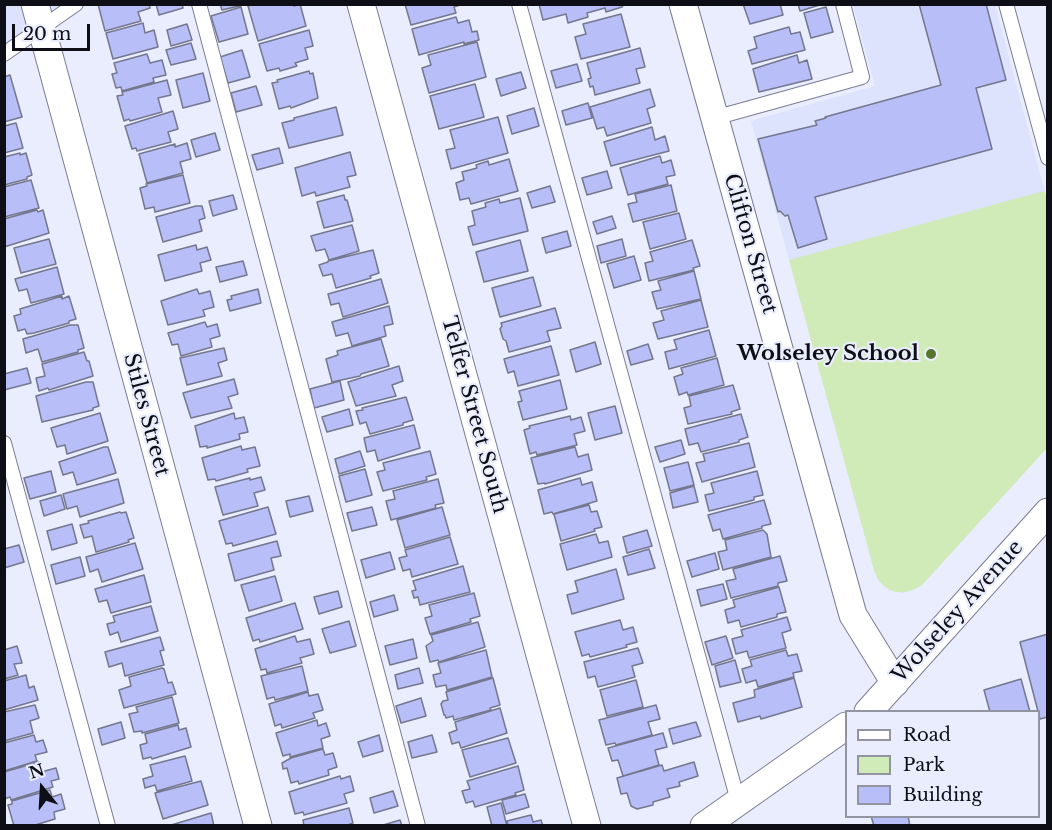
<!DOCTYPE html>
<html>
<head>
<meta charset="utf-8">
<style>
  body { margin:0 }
  #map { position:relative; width:1052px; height:830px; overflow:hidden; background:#eaedfd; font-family:"Libre Baskerville",serif }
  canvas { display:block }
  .frame { position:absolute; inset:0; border:6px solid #0d0e16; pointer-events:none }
  .legend { position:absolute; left:845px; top:710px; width:195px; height:108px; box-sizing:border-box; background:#eaedfd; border:2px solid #9294a1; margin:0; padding:8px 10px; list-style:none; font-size:18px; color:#0d0e16 }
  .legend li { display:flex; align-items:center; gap:12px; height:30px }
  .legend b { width:30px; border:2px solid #9294a1 }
  .north { position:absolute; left:12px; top:758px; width:60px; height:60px; -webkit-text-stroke:4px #eaedfd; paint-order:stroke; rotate:342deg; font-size:16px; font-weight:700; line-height:24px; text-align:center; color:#0d0e16 }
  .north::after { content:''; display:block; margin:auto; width:21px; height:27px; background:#0d0e16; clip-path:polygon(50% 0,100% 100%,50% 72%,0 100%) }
  .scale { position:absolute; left:12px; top:24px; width:78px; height:27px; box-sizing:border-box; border:3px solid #0d0e16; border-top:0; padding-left:8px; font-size:18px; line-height:21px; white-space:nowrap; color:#0d0e16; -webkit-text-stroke:4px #eaedfd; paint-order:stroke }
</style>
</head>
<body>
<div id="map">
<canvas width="1052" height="830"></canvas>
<div class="frame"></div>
<ul class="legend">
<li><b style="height:8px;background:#fff"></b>Road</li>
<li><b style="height:16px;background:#d0ebb7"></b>Park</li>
<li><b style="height:16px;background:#b8bff8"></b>Building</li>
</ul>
<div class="north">N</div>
<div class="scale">20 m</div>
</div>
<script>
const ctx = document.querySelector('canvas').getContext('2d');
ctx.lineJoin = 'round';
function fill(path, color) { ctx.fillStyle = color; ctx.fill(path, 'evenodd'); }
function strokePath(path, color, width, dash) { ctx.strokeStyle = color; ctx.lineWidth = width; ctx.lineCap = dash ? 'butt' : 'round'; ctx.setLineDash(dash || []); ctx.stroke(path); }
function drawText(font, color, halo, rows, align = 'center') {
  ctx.font = font + ' "Libre Baskerville",serif'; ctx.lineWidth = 4.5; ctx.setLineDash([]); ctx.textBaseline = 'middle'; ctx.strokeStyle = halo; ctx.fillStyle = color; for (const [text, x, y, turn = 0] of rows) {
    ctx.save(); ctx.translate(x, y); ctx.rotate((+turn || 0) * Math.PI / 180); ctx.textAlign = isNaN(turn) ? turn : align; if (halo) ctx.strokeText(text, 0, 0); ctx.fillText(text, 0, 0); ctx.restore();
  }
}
fill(new Path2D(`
  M5,5H74L5,53Z
  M853,5H995L1047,200V448L922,585L914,590L902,593L889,590L878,580L870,555L751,121L875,86Z`), '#dde2fd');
fill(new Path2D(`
  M1044,191L1048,200L1047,448L922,585C907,595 889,596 878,579C874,573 872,563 870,555L789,260Z`), '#d0ebb7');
const building = new Path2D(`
  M98,4H149L150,8L138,12L141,21L105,31Z
  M156,4H182L183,8L159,15Z
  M220,4H243V5L222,10Z
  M255,4H293L294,6L300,4L306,26L258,41L248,6Z
  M405,4H463L454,7L456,13L411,25Z
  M539,4H624L622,7L606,12L605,8L587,13L588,17L568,23L566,14L543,20Z
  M743,4H780L783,15L750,24Z
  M798,4H823L800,11Z
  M919,4H986L1006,80L976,88L992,149L815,197L827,239L798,248L788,215L785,216L780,211L778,212L758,139L817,125L815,121L826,118L825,117L941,85Z
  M241,7L248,34L219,42L211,16Z
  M826,7L833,32L811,38L804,13Z
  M621,14L630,47L581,59L575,37L586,34L583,24Z
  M456,17L458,23L469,20L472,32L477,31L479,40L464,44V42L419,55L412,29Z
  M143,23L145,33L154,30L158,47L113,59L106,33Z
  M187,24L192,40L171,46L167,30Z
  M789,27L791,34L800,32L805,50L752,64L748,51L757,48L754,37Z
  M309,30L313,46L305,48L308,59L295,63L297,66L280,71L279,68L267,71L259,44Z
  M477,42L486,77L429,93L422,68L431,65L428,55Z
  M191,43L196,59L171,65L166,50Z
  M640,48L645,67L636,69L640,83L595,95L593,86L590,87L588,79L591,78L587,63Z
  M242,50L250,77L228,83L220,57Z
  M147,54L150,63L162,60L166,75L153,78L154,82L122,91L121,87L116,88L112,74L117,73L114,63Z
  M797,55L799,63L807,60L812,79L759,92L753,69Z
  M577,64L582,81L556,88L551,71Z
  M309,71L310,74L313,73L318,98L291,108L290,106L279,109L272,83L278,82L277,80Z
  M521,72L526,88L501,96L496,79Z
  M203,73L210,101L183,108L176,80Z
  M10,75L22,117L4,122V77Z
  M167,80L171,95L158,98L162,112L130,121L129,119L124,121L117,96L123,95L122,92Z
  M475,84L484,117L439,129L430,96Z
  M256,86L262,105L236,112L231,93Z
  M650,89L655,106L647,109L651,123L607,136L604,127L597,129L590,107Z
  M588,103L592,118L566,125L562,111Z
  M336,107L343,135L289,148L282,123L294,120V118Z
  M534,108L539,126L512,134L507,116Z
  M173,111L178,129L168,132L171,142L137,151L136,148L132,149L125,126Z
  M498,117L508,153L451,169L446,150L455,148L450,130Z
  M16,123L23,148L4,153V126Z
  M652,127L655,140L665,136L669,151L611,166L604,142Z
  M215,133L220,150L196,157L191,140Z
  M187,143L191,159L180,162L183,173L147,183L139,154L175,144V147Z
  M279,148L283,163L257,170L252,155Z
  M350,152L356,175L347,177L350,187L316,196L315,192L302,196L295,168Z
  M20,153V155L26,153L32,175L27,177V179L4,185V157Z
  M660,156L662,163L671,160L675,175L666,177L668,184L628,195L620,168Z
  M509,159L518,191L471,204L469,198L460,200L456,183L464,180L462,172L477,168L476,165L488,161L489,165Z
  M607,171L612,188L587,195L582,178Z
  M183,175L190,203L155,212L154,207L145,209L140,188L147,186L146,184Z
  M31,180L39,208L4,217V187Z
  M671,185L677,211L633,222L628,204L637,202L635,194Z
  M550,186L555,202L532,208L527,193Z
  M233,195L237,209L213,216L209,201Z
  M344,195L345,200H347L353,221L324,228L317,202Z
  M520,198L528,231L473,245L468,227L475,225L472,211L486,207L485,203L499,199L500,203Z
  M196,206H202L205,218L199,220L202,231L163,242L156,217Z
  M37,210L38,212L43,210L49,233L4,247V219Z
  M679,213L686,239L650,249L643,222Z
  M612,216L616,228L597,234L593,222Z
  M352,225L359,251L329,260L325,249L316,251L311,236Z
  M567,231L571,246L546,253L542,238Z
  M49,239L56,264L21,273L14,248Z
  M622,239L626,256L601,263L597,246Z
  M520,240L528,271L484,282L476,252Z
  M692,240L700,266L693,268L694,270L649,281L645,263L653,261L650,252Z
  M196,245L197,250L207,247L211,260L200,263L202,271L165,281L158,255Z
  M373,250L379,273L370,276L371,278L336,288L332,274L323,276L319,265L328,262V261Z
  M634,256L641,280L614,288L607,264Z
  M243,261L247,275L220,282L216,267Z
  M57,267L64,294L31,303L27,289L19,291L15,279Z
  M694,271L701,299L657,309L652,292L661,290L658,281Z
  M533,277L541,306L500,317L492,288Z
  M381,279L388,303L343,317L339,303L331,305L328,294Z
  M197,289L199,294L210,291L214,307L203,310L205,316L168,325L161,301Z
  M258,289L261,303L230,311L227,300L232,299L231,296Z
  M62,296V299L69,296L76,319L69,321V323L34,333L27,334L25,329L18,331L14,316L21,314L20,309Z
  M701,300L708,327L658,339L653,323L664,320L661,311Z
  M389,306L393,324L384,326L386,336L352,346L348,333L336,336L332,322Z
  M555,308L561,328L547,331L550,341L509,352L506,341L503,339L500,329L502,326L501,323Z
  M205,322L207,327L217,324L220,336L210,339L212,347L181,356L178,344L172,345L168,333Z
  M70,325H78L84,348L78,350V352L42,362L38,349L26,353L23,339Z
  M709,330L716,356L669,369L665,352L677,349L674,340Z
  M381,339L389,366L361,374L360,376L332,382L326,359L338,355L337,351Z
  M595,342L601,364L576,372L570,350Z
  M648,344L653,359L631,365L627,351Z
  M551,346L559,375L518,386L514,371L508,373L504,359Z
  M224,348L227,360L218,363L222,376L187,385L180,358Z
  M84,352L87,361H89L93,376L49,390L48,388L39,391L36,378L45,376L42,364Z
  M717,358L724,385L688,395L687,392L679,395L674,377L683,374L681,368Z
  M399,366L403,381L392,385L396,396L356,406L348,382Z
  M27,368L31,383L4,390V374Z
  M234,379L238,394L228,397L232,408L191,418L183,393Z
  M560,380L567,409L523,420L518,402L522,401L519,391Z
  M340,381L344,400L314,408L310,389Z
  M86,382H93L99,406L93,408V410L42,422L36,396Z
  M733,385L740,409L731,412L732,414L688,424L684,408L691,406L689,396Z
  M406,397L413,420L403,423V425L370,434L366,422L360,424L356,411L363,410L362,408Z
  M615,406L622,433L595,440L588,413Z
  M349,409L353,425L327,432L322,417Z
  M100,413L108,441L67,454L65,445L57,447L51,428Z
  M234,413L235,419L244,417L248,432L239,434L240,439L207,448V446L200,447L195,426Z
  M741,414L748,437L739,440V442L701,452L698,443L689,445L685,429Z
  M570,416L571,420L581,417L585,431L574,434L577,445L537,455L536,452L530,454L524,430L530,428L529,426Z
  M414,425L420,448L378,461L375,450L367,452L364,438Z
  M681,440L685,454L660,462L655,447Z
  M749,443L755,467L702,482L696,463L705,461L703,454Z
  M241,446L242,450L255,447L260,466L247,469L248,472L216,481L215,479L208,480L202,458Z
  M104,447H108L116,473L77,485L73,472L63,475L59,462Z
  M575,447L578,457L588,454L592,470L545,484V483L538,484L531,458Z
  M360,451L365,466L339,474L335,459Z
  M430,451L436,474L426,477L427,480L383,491L377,472L385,470L383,463Z
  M688,462L694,485L670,491L664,468Z
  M365,469L372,495L346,502L339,476Z
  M51,471L56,492L30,499L24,478Z
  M757,471L763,495L754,497V500L709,511L705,495L714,493L711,483Z
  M261,477L265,490L254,493L258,506L223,515L215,487L250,478V480Z
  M580,478L582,485L592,482L597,501L553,514L552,512L544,514L538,490Z
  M118,479L124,503L80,517L77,506L67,509L63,494Z
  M438,479L444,503L435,505L436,508L391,520L386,501L395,499L393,491Z
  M694,486L698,502L673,508L670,493Z
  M61,495L65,509L44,516L40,501Z
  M309,496L313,511L290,517L286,501Z
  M764,500L771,524L762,526V528L723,539L720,529L713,531L708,515Z
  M589,505L591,512L597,511L602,527L594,529L595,531L561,541L554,514Z
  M268,507L276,534L233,546L232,543L226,544L219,521Z
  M372,507L377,525L352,531L347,513Z
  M442,507L450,535L405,548L397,520Z
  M120,512L121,513L126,512L134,538L128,540L129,542L96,552L92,536L84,538L80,525L89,523L88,521Z
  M72,524L77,543L52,550L47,531Z
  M647,530L652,546L627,553L623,537Z
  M763,530L767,534L771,557L723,570L718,552L727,550L725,540Z
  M596,534L599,543L608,541L612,557L567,570L560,544Z
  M450,537L458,564L412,577L410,569L403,571L399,558L407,556L405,550Z
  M277,541L281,556L271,558L274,570L235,581L228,554Z
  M135,543L143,569L102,582L98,569L90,572L86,557Z
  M19,545L24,562L4,568V549Z
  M649,549L655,568L628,575L623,557Z
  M390,552L395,569L366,578L361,560Z
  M715,553L719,569L692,577L687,561Z
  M780,556L787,581L778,583V586L731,598L726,581L736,579L733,569Z
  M80,557L85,576L56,584L51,565Z
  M463,566L470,592L420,605L418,597L414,598L412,591L416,590L413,581Z
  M616,569L624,599L572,614L567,595L578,592L575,581Z
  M144,575L151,602L111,613L107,600L99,602L95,589Z
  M275,576L282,601L249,611L241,585Z
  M723,584L727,599L701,606L697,590Z
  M779,587L786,612L777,614V617L741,627L739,620L728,623L725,610L735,607L733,600Z
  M338,591L342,607L319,614L314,597Z
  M474,593L480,616L470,619L471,622L430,634L425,618L432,616L429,605Z
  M394,595L398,610L374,617L370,602Z
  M295,603L303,629L260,642L259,639L253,641L246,618Z
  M151,606L158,631L121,642L118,632L110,635L107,624L115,622L113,616Z
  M787,617L791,630L782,633L786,648L749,658L747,651L736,654L732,639L743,636L741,630Z
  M620,620L623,630L633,627L637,642L626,645L627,647L590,657L589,654L582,656L575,632Z
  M349,621L356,646L330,653L322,629Z
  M478,622L485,647L439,662L438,660L430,662L426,646L433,641L431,635Z
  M1048,634V717L1040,719L1020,642Z
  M295,636L297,642L310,639L314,654L300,658L302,663L267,673L266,669L261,670L255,649Z
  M726,636L733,658L712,665L705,642Z
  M160,637L164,650L160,651L164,665L125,676L122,663L109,667L105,652Z
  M413,639L417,658L390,665L385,646Z
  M17,646L22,663L14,664L18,675L4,679V650Z
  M638,648L643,663L632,666L635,677L598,687L595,676L588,678L584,662Z
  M486,650L492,677L447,690L446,685L436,687L433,675L441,673L438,663Z
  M786,650L788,656L797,654L802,671L793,673L794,677L758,687L756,680L746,683L742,669L752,666L750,660Z
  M735,660L741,682L720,687L715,666Z
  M302,666L308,691L275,700L274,697L267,699L261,676Z
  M162,668L164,669L168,683L172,682L176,694L124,708L119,690L131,686L129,677Z
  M419,668L423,683L398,689L395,675Z
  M26,675L29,688L34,686L38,700L4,710V681Z
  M493,678L500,705L490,708L491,710L454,720L453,716L446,718L445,715H444L441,704L443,701L448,700L446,692Z
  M794,678L802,707L761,719L760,716L738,722L733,703L755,697L754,690Z
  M1021,679L1030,712H990L984,690Z
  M636,680L643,707L607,716L600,690Z
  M308,692L309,696L318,694L323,710L313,713L315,718L282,728L281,724L275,726L269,704Z
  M172,697L179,723L142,733V731L134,732L129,714L138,712L136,707Z
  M421,698L426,716L401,723L396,706Z
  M35,705L39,718L30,721L33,733L4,741V712Z
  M656,705L660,719L648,722L652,735L616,745L615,743L606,745L599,720Z
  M500,708L507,733L461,748L459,742L452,744L449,733L457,730L455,722Z
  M317,720L318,726L326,723L330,736L321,739L323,748L290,757V754L283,756L276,733Z
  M121,722L125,738L102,745L98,729Z
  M696,722L701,736L673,744L669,729Z
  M178,725L179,730L186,728L191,747L152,759L151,757L143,759L140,745L147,743L145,734Z
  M663,733L667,747L655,750L659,765L623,776L618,760L612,761L608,748Z
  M34,735L36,742L43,740L47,752L35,755L37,761L4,771V743Z
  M379,735L383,751L363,757L358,742Z
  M432,735L437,752L412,758L408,742Z
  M508,738L516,763L470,777L462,750Z
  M323,749L325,755L333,753L337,767L328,770L329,775L299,784L298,781L291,783L287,768L283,769L282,763L291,758Z
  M185,756L192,781L157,791L155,785L145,788L143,779L153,776L150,765Z
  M39,762L41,772L56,768L59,779L51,781L53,787L11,800L10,797L4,799V772Z
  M694,762L698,776L679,782L680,786L667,789L670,797L653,802V805L637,809L631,806L627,793L621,794L617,778L662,765L664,771Z
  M518,766L524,790L515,793L516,795L475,807L473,801L466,803L462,791L470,789L467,781Z
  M340,776L341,779L350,776L354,791L344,794L347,803L304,815L303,812L295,814L289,792Z
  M201,781L208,805L163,819L155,793Z
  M50,790L52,797L61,794L65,809L54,812L55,819L32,826H14L8,805L12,804V801Z
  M393,791L398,806L374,813L370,798Z
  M525,794L529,807L506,814L502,800Z
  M501,803L507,826H492L487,807Z
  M349,808L353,823L345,826H304L303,820Z
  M211,813L214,826H168Z
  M531,815L533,822L541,820L543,826H508L507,821Z
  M871,816H908L910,826H874Z
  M400,820L402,826H380Z`);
fill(building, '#b8bff8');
strokePath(building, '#74778e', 1.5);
const lane = new Path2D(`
  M199,4L418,826
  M519,4L738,801
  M1006,4L1048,158
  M4,54L76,4
  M714,118L862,77L843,4
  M4,443L108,826`);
const street = new Path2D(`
  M35,4L258,826
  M361,4L587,826
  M683,4L853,615L895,683
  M868,712L1048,512
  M704,826L846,726`);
strokePath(lane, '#7a7d95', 16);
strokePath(street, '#7a7d95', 29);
strokePath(lane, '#fff', 14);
strokePath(street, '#fff', 27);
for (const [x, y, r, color] of [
  [931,354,6,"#56762d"]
]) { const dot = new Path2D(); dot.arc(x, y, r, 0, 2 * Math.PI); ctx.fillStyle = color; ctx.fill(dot); strokePath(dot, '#eaedfd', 2); }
drawText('21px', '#0d0e16', '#eaedfd', [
  ["Clifton Street",750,244,74],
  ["Stiles Street",146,415,75],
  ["Telfer Street South",474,415,75],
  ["Wolseley Avenue",958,612,-48]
]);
drawText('bold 21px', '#0d0e16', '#eaedfd', [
  ["Wolseley School",919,354]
], 'right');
</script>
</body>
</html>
